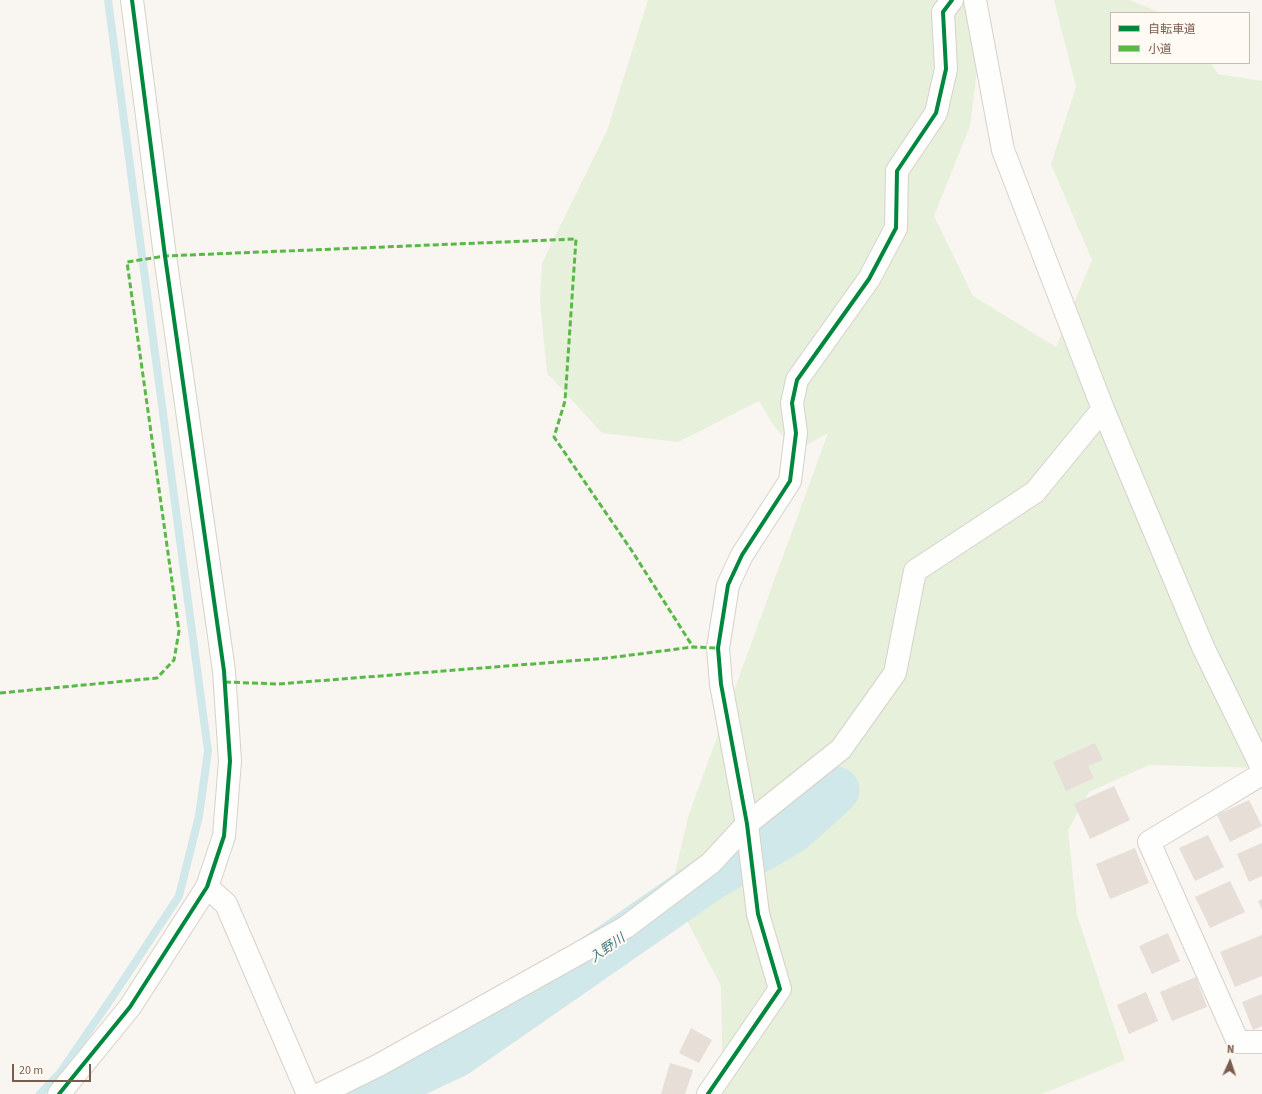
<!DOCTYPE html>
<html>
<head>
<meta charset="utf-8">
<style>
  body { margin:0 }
  #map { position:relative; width:1262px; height:1094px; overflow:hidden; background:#f9f5f0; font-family:"Source Sans 3","Noto Sans JP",sans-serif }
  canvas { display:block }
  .legend { position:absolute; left:1110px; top:12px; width:140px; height:52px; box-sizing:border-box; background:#fffaf3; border:1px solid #cabbb1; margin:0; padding:5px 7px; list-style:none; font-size:12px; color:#7a5c4d }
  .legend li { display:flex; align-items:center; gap:8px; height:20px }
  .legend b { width:20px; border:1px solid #cabbb1 }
  .north { position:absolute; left:1210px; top:1042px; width:40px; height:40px; -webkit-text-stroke:3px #fffaf3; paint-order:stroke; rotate:3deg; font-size:11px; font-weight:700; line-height:16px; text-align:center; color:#7a5c4d }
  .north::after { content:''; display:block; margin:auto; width:14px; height:18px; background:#7a5c4d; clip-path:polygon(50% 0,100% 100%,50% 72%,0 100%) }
  .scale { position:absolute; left:12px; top:1064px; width:79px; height:18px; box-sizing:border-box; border:2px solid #7a5c4d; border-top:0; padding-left:5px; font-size:12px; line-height:14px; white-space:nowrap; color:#7a5c4d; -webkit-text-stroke:3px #fffaf3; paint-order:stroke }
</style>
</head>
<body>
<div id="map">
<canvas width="1262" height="1094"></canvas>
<ul class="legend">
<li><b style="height:5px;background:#00873e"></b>自転車道</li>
<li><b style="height:5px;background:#58b947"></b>小道</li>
</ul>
<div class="north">N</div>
<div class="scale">20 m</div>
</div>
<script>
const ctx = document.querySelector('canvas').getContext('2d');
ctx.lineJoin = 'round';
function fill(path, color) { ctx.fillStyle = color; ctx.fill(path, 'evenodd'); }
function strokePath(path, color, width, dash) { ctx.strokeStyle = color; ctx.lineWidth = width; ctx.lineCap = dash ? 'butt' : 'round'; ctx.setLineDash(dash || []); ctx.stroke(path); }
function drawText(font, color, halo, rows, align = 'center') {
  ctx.font = font + ' "Source Sans 3","Noto Sans JP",sans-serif'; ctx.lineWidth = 4; ctx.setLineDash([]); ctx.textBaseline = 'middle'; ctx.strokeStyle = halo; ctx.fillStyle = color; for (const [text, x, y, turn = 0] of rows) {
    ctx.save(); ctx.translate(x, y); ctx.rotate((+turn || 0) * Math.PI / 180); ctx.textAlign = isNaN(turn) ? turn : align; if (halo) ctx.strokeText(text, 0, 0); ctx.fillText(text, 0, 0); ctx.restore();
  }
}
fill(new Path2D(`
  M648,0H986L970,126L934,216L973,296L1056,347L1092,260L1051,164L1076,87L1054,0H1129L1161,13H1111V63H1211L1218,74L1262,81V768L1149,765L1089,792L1068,830L1077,915L1125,1060L1042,1094H723L721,986L685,917L673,881L689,814L828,433L796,451L774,426L759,401L678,442L602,433L547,373L540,301L542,263L607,131Z`), '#e7f0db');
strokePath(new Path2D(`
  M40,1094L60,1073L117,990L179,896L199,816L208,751L108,0`), '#d0e8ea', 8);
strokePath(new Path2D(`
  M371,1094L456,1054L711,877L792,830L836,790`), '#d0e8ea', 47);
fill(new Path2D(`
  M1095,743L1103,760L1088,766L1094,778L1066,791L1053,762Z
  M1114,786L1130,820L1090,839L1074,804Z
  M1249,800L1262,826L1230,842L1217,815Z
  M1208,835L1224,867L1195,881L1179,848Z
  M1262,843V876L1249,882L1237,854Z
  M1135,848L1149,883L1110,899L1096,864Z
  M1230,881L1245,912L1210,928L1195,897Z
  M1262,899V910L1258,901Z
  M1168,933L1180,961L1152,974L1139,946Z
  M1262,935V976L1235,987L1220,952Z
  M1196,977L1207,1007L1172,1021L1160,992Z
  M1146,992L1158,1021L1129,1034L1117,1005Z
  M1262,994V1026L1253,1030L1242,1002Z
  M691,1028L712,1040L699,1063L679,1053Z
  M670,1063L693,1070L685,1094H661Z`), '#e6ded7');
const minor = new Path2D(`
  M975,0L1003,150L1103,409L1203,647L1262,768
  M1262,774L1149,842L1238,1042H1262
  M207,887L226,904L308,1094
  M59,1094L130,1007L207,887L224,836L230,761L224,671L165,256L132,0
  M320,1094L379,1065L626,927L711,863L747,824L841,749L895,673L915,571L1035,492L1103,409
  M708,1094L780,989L758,914L747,824L721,684L718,648L728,585L742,555L790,481L796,433L792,403L797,380L869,279L896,228L897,171L936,113L946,69L943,12L952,0`);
strokePath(minor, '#d7d1cb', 24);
strokePath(minor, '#fefefd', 22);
strokePath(new Path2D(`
  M225,682L278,684L608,658L693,647L718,648
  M0,693L157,678L174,660L179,631L127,262L165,256L576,239L565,401L554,437L632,551L693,647`), '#58b947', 3, [6, 3]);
strokePath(new Path2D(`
  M59,1094L130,1007L207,887L224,836L230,761L224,671L165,256L132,0
  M708,1094L780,989L758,914L747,824L721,684L718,648L728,585L742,555L790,481L796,433L792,403L797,380L869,279L896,228L897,171L936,113L946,69L943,12L952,0`), '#00873e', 4);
drawText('italic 13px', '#437c86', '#fffaf3', [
  ["入野川",608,949,-35]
]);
</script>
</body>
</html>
